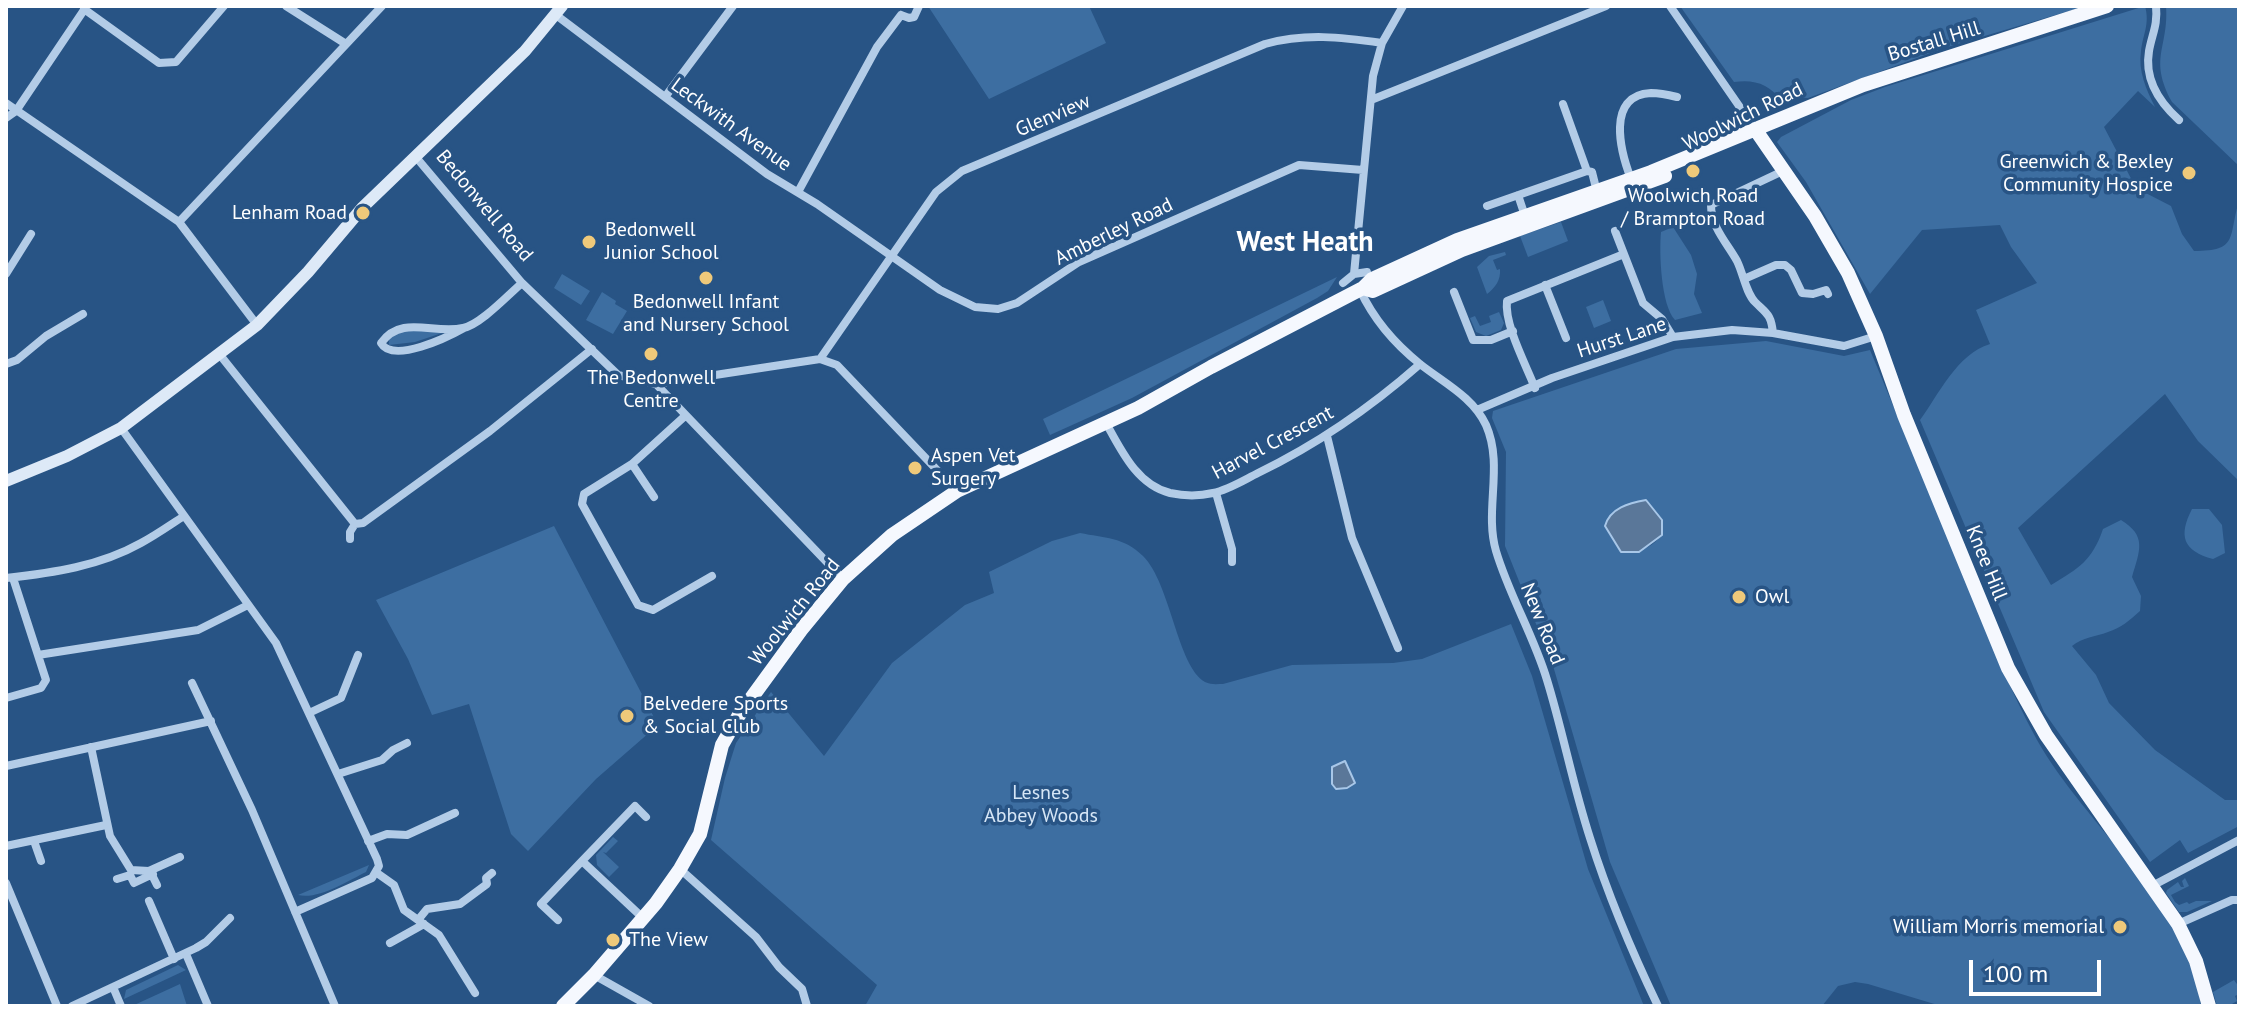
<!DOCTYPE html>
<html>
<head>
<meta charset="utf-8">
<style>
  body { margin:0 }
  #map { position:relative; width:2245px; height:1012px; overflow:hidden; background:#285485; font-family:"PT Sans",sans-serif }
  canvas { display:block }
  .frame { position:absolute; inset:0; border:8px solid #fff; pointer-events:none }
  .scale { position:absolute; left:1969px; top:960px; width:132px; height:36px; box-sizing:border-box; border:4px solid #fff; border-top:0; padding-left:10px; font-size:24px; line-height:28px; white-space:nowrap; color:#fff; -webkit-text-stroke:6px #285485; paint-order:stroke }
</style>
</head>
<body>
<div id="map">
<canvas width="2245" height="1012"></canvas>
<div class="frame"></div>
<div class="scale">100 m</div>
</div>
<script>
const ctx = document.querySelector('canvas').getContext('2d');
ctx.lineJoin = 'round';
function fill(path, color) { ctx.fillStyle = color; ctx.fill(path, 'evenodd'); }
function strokePath(path, color, width, dash) { ctx.strokeStyle = color; ctx.lineWidth = width; ctx.lineCap = dash ? 'butt' : 'round'; ctx.setLineDash(dash || []); ctx.stroke(path); }
function drawText(font, color, halo, rows, align = 'center') {
  ctx.font = font + ' "PT Sans",sans-serif'; ctx.lineWidth = 7; ctx.setLineDash([]); ctx.textBaseline = 'middle'; ctx.strokeStyle = halo; ctx.fillStyle = color; for (const [text, x, y, turn = 0] of rows) {
    ctx.save(); ctx.translate(x, y); ctx.rotate((+turn || 0) * Math.PI / 180); ctx.textAlign = isNaN(turn) ? turn : align; if (halo) ctx.strokeText(text, 0, 0); ctx.fillText(text, 0, 0); ctx.restore();
  }
}
fill(new Path2D(`
  M928,6H1089L1106,43L989,99Z
  M1680,6H2086L1944,48L1808,98L1794,97L1781,101C1770,84 1754,79 1734,82Z
  M2145,6C2150,24 2143,34 2141,51C2138,71 2146,89 2155,107L2138,91L2104,127L2136,188L2171,206L2182,234L2194,251C2239,251 2228,237 2239,201V481L2198,441L2165,394L2018,528L2051,585C2079,568 2092,561 2103,529L2121,520C2147,536 2140,550 2132,577L2141,596L2140,611C2130,620 2121,628 2108,632C2095,637 2083,637 2072,646L2096,675L2109,703L2155,750L2225,800H2239V826L2188,853L2180,840L2150,862L2044,712L1920,420C1939,394 1957,354 1990,344L1976,310L2037,283L2011,247L2000,225L1922,230L1870,294L1806,182L1777,142L1781,137L1851,100L1885,87Z
  M2166,6H2239V166L2172,102C2148,58 2169,48 2166,6Z
  M1561,222L1568,241L1528,257L1520,236Z
  M1673,227L1691,255L1697,274L1694,294L1702,313L1675,320C1661,305 1659,253 1661,232Z
  M1505,252L1506,255L1493,260L1497,270L1500,269C1501,280 1495,288 1487,294L1477,267L1489,256Z
  M562,274L590,291L581,305L554,288Z
  M1337,277L1328,291L1317,298L1132,398L1050,435L1043,419Z
  M602,292L616,301L615,304L627,311L613,334L586,320Z
  M1603,300L1611,321L1594,328L1586,307Z
  M1499,312L1504,323L1501,330L1486,336L1476,332L1470,318L1475,316L1480,326L1491,322L1489,316Z
  M409,329L448,331L415,342L389,345V337Z
  M1766,341L1844,356L1870,350C1901,425 1932,499 1963,574C1986,630 2008,687 2037,740C2084,824 2190,906 2201,1006H1941L1868,984L1855,982L1838,986L1822,1006H1671L1610,862L1554,669L1505,546L1506,452L1492,418L1493,411L1676,349ZM1618,509H1654L1663,523V533C1653,548 1637,554 1620,551L1605,527L1609,516Z
  M2192,509H2209L2222,525L2225,553L2213,559C2183,551 2178,536 2192,509Z
  M554,526L658,725L596,779L528,851L511,834L469,704L432,715L408,659L376,600Z
  M1080,533C1104,538 1124,537 1143,556C1171,584 1177,666 1205,682C1211,685 1217,684 1223,684L1292,665L1393,663L1422,659L1511,624L1532,676L1588,869L1644,1006H865L877,985L711,840L725,778L736,743L771,692L824,756L892,663L965,605L994,593L989,572L1052,541Z
  M613,837L618,841L606,853L603,852L619,867L609,877L597,865L596,855Z
  M369,865L366,872C348,881 318,900 298,895Z
  M2185,878L2189,886L2171,895L2175,902L2179,905L2187,902L2189,904L2196,901H2212L2187,912H2179L2166,893L2167,890L2178,882L2181,887H2184L2182,881Z
  M178,965L186,970L124,999L126,990Z
  M2234,980L2239,987V994L2235,996L2237,1001L2232,1004L2233,1006H2217L2213,992Z
  M180,984L187,1006H132Z`), '#3d6ea1');
const water = new Path2D(`
  M1646,500L1662,520V535L1639,552H1621L1605,526C1610,508 1629,503 1646,500Z
  M1345,761L1355,783L1347,788L1336,789L1332,784V767Z`);
fill(water, '#5a7799');
strokePath(water, '#a8c7e8', 2);
strokePath(new Path2D(`
  M286,6L346,44
  M1670,6L1755,129
  M2156,6C2158,25 2152,34 2149,51C2144,80 2159,102 2179,120
  M84,9L159,63L176,62L224,6
  M556,15L767,174L817,204L940,290L975,307L998,309L1017,303L1079,262L1299,165L1363,170
  M901,15L909,18L914,17L919,6
  M665,97L733,6
  M1371,100L1606,6
  M6,103L179,222L257,325
  M1563,104L1587,171L1592,172L1597,192
  M6,118L16,111L86,7
  M415,156L522,283L618,375L656,384L820,359L837,365L957,491
  M1631,179C1621,153 1605,95 1651,93C1659,93 1669,95 1677,97
  M798,192L877,47L901,15
  M1518,195L1525,216
  M1487,206L1587,171
  M179,222L382,6
  M1615,231L1643,303L1662,319L1673,337
  M6,274L31,234
  M1354,274L1373,76L1382,43L1403,6
  M1744,279L1776,265H1785L1791,270L1802,293L1813,294L1826,290L1828,294
  M1343,283L1354,274L1367,272
  M1545,285L1566,338
  M1360,290C1374,320 1395,344 1420,364C1444,383 1473,397 1486,425C1504,466 1484,510 1496,551C1509,595 1534,636 1547,680C1563,732 1573,786 1590,838C1608,895 1632,952 1658,1006
  M1454,292L1473,340H1491L1513,331
  M464,328C448,337 393,364 381,343C402,314 434,335 463,328C480,325 508,295 522,283
  M1773,333C1771,314 1767,314 1755,302C1746,293 1743,273 1737,261C1727,243 1711,227 1711,205L1783,171
  M220,355L355,524
  M820,359L936,192L962,171L1265,44C1305,33 1341,37 1382,43
  M6,364L17,360L46,336L83,314
  M656,384L843,579
  M1535,388C1526,365 1504,324 1507,301L1624,254
  M1477,410L1552,378L1673,337L1732,330L1773,333L1844,346L1876,336
  M685,416L632,464L584,494L582,504L638,605L653,610L712,576
  M1106,423C1121,450 1137,485 1170,493C1184,496 1200,496 1213,493C1228,490 1244,480 1258,473C1318,444 1370,408 1420,364
  M121,428L276,643L377,859L379,866L372,878L295,912
  M1327,436L1352,538L1398,648
  M632,464L654,497
  M1216,493L1232,549V562
  M350,539V532L355,524L363,523L490,431L592,349
  M6,578C53,573 100,566 141,543C156,535 170,525 184,516
  M38,655L198,630L248,605
  M192,683L252,810L335,1006
  M6,698L41,688L46,680L13,578
  M309,713L341,698L358,655
  M91,747L110,836L131,870L149,871L180,857
  M6,766L211,721
  M338,774L382,760L393,750L407,743
  M34,841L41,861
  M368,841L387,834L407,835L455,813
  M6,846L106,825
  M680,869L756,937L779,967L802,989L807,1006
  M150,871L157,885
  M377,873L394,885L404,910L439,935L475,993
  M117,879L130,875L134,883L153,874
  M6,883L57,1006
  M2152,886L2239,840
  M149,901L174,959
  M643,918L582,861L635,806L646,817
  M418,920L427,909L460,904L487,884L486,878L492,873
  M558,920L541,904L582,861
  M2178,924L2232,900H2239
  M390,943L424,924
  M186,954L208,1006
  M594,975L649,1006
  M113,987L121,1006
  M72,1006L196,948L206,942L230,918`), '#b3cce7', 8);
strokePath(new Path2D(`
  M6,481L67,456L121,428L257,325L308,272L363,207L525,51L562,6`), '#dde9f7', 12);
strokePath(new Path2D(`
  M1755,129L1815,216L1848,273L1876,336L1904,415L2008,668L2046,735L2178,924L2196,961L2209,1006
  M1363,288L1373,291L1462,250L1665,176
  M563,1006L594,975L656,903L680,869L700,834L722,745L739,715L801,630L843,579L892,535L957,491L1138,408L1211,367L1363,288L1372,279L1457,240L1651,172L1863,85L2107,6`), '#f5f8fe', 14);
for (const [x, y, r, color] of [
  [1693,171,8,"#efc97a"],
  [2189,173,8,"#efc97a"],
  [363,213,8,"#efc97a"],
  [589,242,8,"#efc97a"],
  [706,278,8,"#efc97a"],
  [651,354,8,"#efc97a"],
  [915,468,8,"#efc97a"],
  [1739,597,8,"#efc97a"],
  [627,716,8,"#efc97a"],
  [2120,927,8,"#efc97a"],
  [613,940,8,"#efc97a"]
]) { const dot = new Path2D(); dot.arc(x, y, r, 0, 2 * Math.PI); ctx.fillStyle = color; ctx.fill(dot); strokePath(dot, '#285485', 3); }
drawText('20px', '#fff', '#285485', [
  ["Bostall Hill",1934,42,-17],
  ["Glenview",1053,116,-23],
  ["Woolwich Road",1743,117,-26],
  ["Leckwith Avenue",731,125,36],
  ["Bedonwell Road",484,206,50],
  ["Amberley Road",1114,232,-26],
  ["Hurst Lane",1622,338,-18],
  ["Harvel Crescent",1273,443,-28],
  ["Knee Hill",1986,563,68],
  ["Woolwich Road",795,612,-51],
  ["New Road",1542,624,68]
]);
drawText('20px', '#fff', '#285485', [
  ["Greenwich & Bexley",2173,162,"right"],
  ["Community Hospice",2173,185,"right"],
  ["Woolwich Road",1693,196,"center"],
  ["/ Brampton Road",1693,219,"center"],
  ["Lenham Road",347,213,"right"],
  ["Bedonwell",605,230],
  ["Junior School",605,253],
  ["Bedonwell Infant",706,302,"center"],
  ["and Nursery School",706,325,"center"],
  ["The Bedonwell",651,378,"center"],
  ["Centre",651,401,"center"],
  ["Aspen Vet",931,456],
  ["Surgery",931,479],
  ["Owl",1755,597],
  ["Belvedere Sports",643,704],
  ["& Social Club",643,727],
  ["William Morris memorial",2104,927,"right"],
  ["The View",629,940]
], 'left');
drawText('20px', '#d6e6f6', '#285485', [
  ["Lesnes",1041,793],
  ["Abbey Woods",1041,816]
]);
drawText('bold 28px', '#fff', '#285485', [
  ["West Heath",1305,243]
]);
</script>
</body>
</html>
